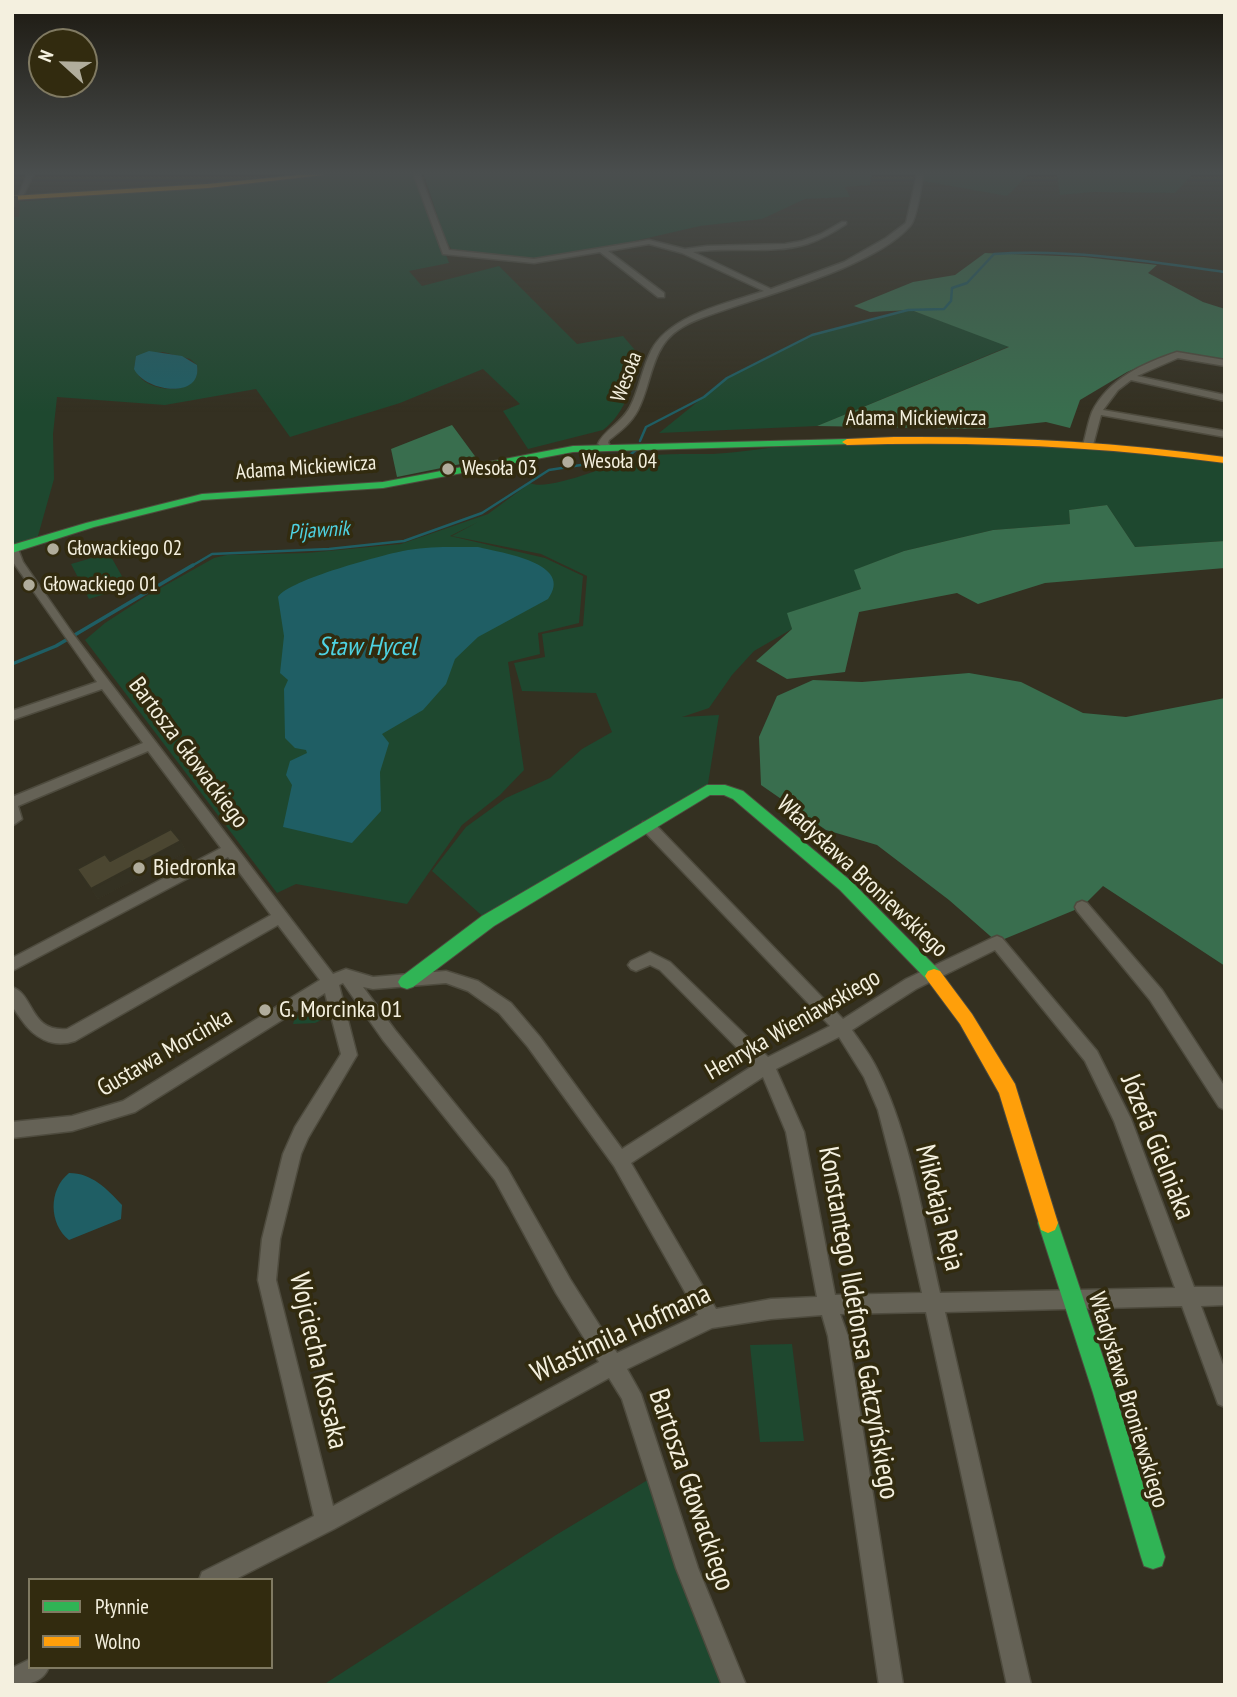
<!DOCTYPE html>
<html>
<head>
<meta charset="utf-8">
<style>
  body { margin:0 }
  #map { position:relative; width:1237px; height:1697px; overflow:hidden; background:#343021; font-family:"PT Sans Narrow",sans-serif }
  canvas { display:block }
  .frame { position:absolute; inset:0; border:14px solid #f4f0df; pointer-events:none }
  .legend { position:absolute; left:28px; top:1578px; width:245px; height:91px; box-sizing:border-box; background:#322b0f; border:2px solid #807a62; margin:0; padding:9px 12px; list-style:none; font-size:21px; color:#f4f0df }
  .legend li { display:flex; align-items:center; gap:14px; height:35px }
  .legend b { width:35px; border:2px solid #807a62 }
  .north { position:absolute; left:28px; top:28px; width:70px; height:70px; box-sizing:border-box; background:#322b0f; border:2px solid #807a62; border-radius:50%; rotate:292deg; font-size:19px; font-weight:700; line-height:28px; text-align:center; color:#f4f0df }
  .north::after { content:''; display:block; margin:auto; width:24px; height:32px; background:#b1ad9c; clip-path:polygon(50% 0,100% 100%,50% 72%,0 100%) }
</style>
</head>
<body>
<div id="map">
<canvas width="1237" height="1697"></canvas>
<div class="frame"></div>
<ul class="legend">
<li><b style="height:9px;background:#30b455"></b>Płynnie</li>
<li><b style="height:9px;background:#ff9f0a"></b>Wolno</li>
</ul>
<div class="north">N</div>
</div>
<script>
const ctx = document.querySelector('canvas').getContext('2d');
ctx.lineJoin = 'round';
function fill(path, color) { ctx.fillStyle = color; ctx.fill(path, 'evenodd'); }
function strokePath(path, color, width, dash) { ctx.strokeStyle = color; ctx.lineWidth = width; ctx.lineCap = dash ? 'butt' : 'round'; ctx.setLineDash(dash || []); ctx.stroke(path); }
function drawText(font, color, halo, rows, align = 'center') {
  ctx.font = font + ' "PT Sans Narrow",sans-serif'; ctx.lineWidth = 7; ctx.setLineDash([]); ctx.textBaseline = 'middle'; ctx.strokeStyle = halo; ctx.fillStyle = color; for (const [text, x, y, turn = 0] of rows) {
    ctx.save(); ctx.translate(x, y); ctx.rotate((+turn || 0) * Math.PI / 180); ctx.textAlign = isNaN(turn) ? turn : align; if (halo) ctx.strokeText(text, 0, 0); ctx.fillText(text, 0, 0); ctx.restore();
  }
}
fill(new Path2D(`
  M319,175H417L449,263L409,271L422,286L499,266L577,344L623,336L640,356C633,383 626,413 603,430L528,449L503,411L520,404L483,369L400,403L290,437L256,389L165,405L57,397L53,434L54,479L38,536L12,548V202L68,198L69,195L246,183ZM163,352L190,359L197,365C203,398 145,394 136,371C133,366 136,362 136,356Z
  M424,175H872L870,185L845,187L850,197L805,199L762,219L700,226L600,249L532,260L452,250L445,239Z
  M923,175H1028L1007,196L923,181Z
  M1057,175H1192L1175,193L1094,192L1060,195Z
  M911,310L1010,346L817,426L659,433L727,378L812,335Z
  M885,439L1088,445L1225,460V541L1135,547L1107,505L1069,510L1070,524L993,530L904,551L855,570L861,589L788,613L792,629L754,651L732,675L709,708L682,717L719,715L707,790L488,921L432,871L466,827L506,798L550,778L582,749L612,732L596,693L522,691L514,663L545,657L542,634L583,626L587,576L541,554L452,536L478,522L450,536L545,558L583,576L579,623L538,633L540,654L508,662L524,770L500,795L462,825L407,904L296,884L277,893L85,640L105,623L148,595L214,558L227,555L307,553L401,544L488,514L530,483C548,492 611,464 636,458C666,451 696,456 726,453C754,451 782,445 811,442C835,440 861,440 885,439Z
  M109,553L128,587L89,599L71,564Z
  M316,1004L325,1008L324,1019L315,1023L293,1024L295,1017Z
  M792,1344L804,1441L760,1442L750,1345Z
  M656,1475L734,1685H323L556,1535Z`), '#1e482f');
fill(new Path2D(`
  M985,253L1084,257L1157,265L1148,273L1203,302L1225,309V359L1172,353L1127,372L1080,400L1070,428L1046,422L981,429L817,426L1009,347L911,310L870,312L854,306L913,282L955,275Z
  M452,425L480,463L461,464L397,477L391,449Z
  M1107,505L1135,547L1225,541V568L1045,583L978,604L957,593L859,612L845,672L787,679L756,661L792,629L787,613L861,589L854,570L904,551L993,530L1070,524L1069,510Z
  M969,673L1021,682L1083,713L1126,717L1225,698V966L1103,886L1082,907L997,942L949,900L877,845L826,830L761,785L759,737L777,696L813,680L862,682Z`), '#396e4e');
fill(new Path2D(`
  M149,351L182,356L197,365C203,400 145,392 134,369L136,356Z
  M478,547C502,553 575,563 548,599L478,637L455,659L446,684L423,710L382,734L389,743L380,772L381,811L352,843L283,827L292,785L286,775L290,761L307,753L306,750L295,748L285,738L284,689L288,680L280,673L284,636L278,597C288,580 385,554 408,550C431,546 455,547 478,547Z
  M69,1173C92,1173 107,1189 122,1205L121,1219L69,1240C49,1224 48,1190 69,1173Z`), '#1f5e64');
strokePath(new Path2D(`
  M640,441L646,427L704,397L727,378L812,335L908,310L944,309L951,301L952,288L967,283L994,254C1071,249 1148,261 1225,272
  M190,567L212,554L329,549L404,541L482,513L549,470L626,458L636,450`), '#1f5e64', 2.5);
strokePath(new Path2D(`
  M12,664L56,646L193,565`), '#1f5e64', 3.5);
const street = new Path2D(`
  M27,175H33L22,198L17,199Z
  M414,175H420L449,250L534,259L649,240L685,249L707,246L785,244L802,241L821,234L842,222H846V224C834,232 822,239 807,244C771,255 731,246 693,252L771,289L844,262L886,238L906,223L917,175H923C921,187 917,219 910,226C876,265 776,292 727,309C710,315 692,320 678,330C651,348 652,383 638,410C631,423 621,431 609,440L608,443L612,447L607,450L598,444C604,430 622,423 630,407C639,390 642,369 651,351C669,315 728,303 764,291L682,253L649,244L608,251L664,293V297H658L600,252L534,263L443,254Z
  M1177,352L1225,360V366L1178,358L1137,376L1225,395V401L1131,380L1118,390L1103,410L1225,431V437L1101,415L1093,445L1085,447L1083,445C1086,435 1088,422 1092,412C1108,379 1144,363 1177,352Z
  M13,546L18,549L23,562L73,634L333,974L346,969L373,977L446,971L478,981L511,1003L540,1037L622,1149L754,1065L660,970L650,965L636,971L631,969L628,965L631,961L650,952L670,962L768,1057L830,1026L643,830L641,826L643,822H653L843,1019L906,979L992,938L997,936L1002,938L1097,1051L1131,1119L1194,1287H1225V1305L1201,1306L1225,1370V1407L1218,1404L1182,1306L945,1312L1031,1685H1007L926,1312L840,1314L848,1336L903,1685H879L828,1336L822,1315L771,1319L712,1328L627,1369L641,1394L698,1568L746,1685H722L676,1568L622,1399L609,1378L334,1529L234,1580H199L202,1572L314,1516L258,1280L262,1239L283,1154L295,1127L341,1054L325,993L135,1112L72,1131L12,1138V1122L72,1116L123,1101L320,980L278,925L75,1041C52,1049 33,1037 21,1019C18,1014 13,1009 12,1004C11,999 12,992 12,987C35,995 29,1032 67,1029L271,915L228,857L12,971V958L221,848L148,751L18,806L22,819L12,826V797L143,743L102,689L12,720V711L97,682L13,562ZM995,950L1085,1061L1114,1121L1175,1288L940,1293C924,1223 910,1135 878,1071C871,1056 861,1043 852,1030L916,989ZM343,983L383,1040L495,1180L556,1293L599,1362L333,1506L276,1280L280,1239L301,1154L308,1138L357,1055L339,985ZM446,983L468,991L499,1013L528,1047L614,1166L698,1315L617,1353L570,1279L507,1168L395,1030L363,987L373,989ZM839,1037L864,1077L878,1110L900,1195L922,1293L835,1295L804,1132L776,1069ZM763,1077L786,1132L817,1297L771,1299L716,1309L631,1163Z
  M1082,901L1087,903L1162,990L1225,1087V1110L1219,1107L1150,1000L1077,911L1075,907L1077,903Z
  M30,1659V1667H49C43,1683 27,1685 12,1685V1668Z`);
const fast = new Path2D(`
  M847,439L852,442L851,444L573,452L383,488L202,500L94,527L12,553V545L86,523L202,494L383,482L573,446Z
  M707,785H725L743,791L852,882L940,971L943,976L940,981L934,983L928,981L840,890L733,799L724,795H710L494,926L413,987L407,989L401,987L398,982L401,977L482,916Z
  M1048,1213L1055,1216L1058,1223L1115,1393L1165,1557L1162,1566L1153,1569L1144,1566L1141,1557L1093,1393L1038,1223L1041,1216Z`);
const slow = new Path2D(`
  M299,175H323L208,188L12,200V196L208,184Z
  M894,437C1005,436 1115,442 1225,457V463C1099,446 974,441 847,445L842,442L847,439Z
  M934,969L940,971L972,1014L1015,1084L1058,1223L1055,1230L1048,1233L1041,1230L999,1093L960,1024L928,981L925,976L928,971Z`);
strokePath(street, '#4e4b3e', 3);
strokePath(fast, '#4e4b3e', 2);
strokePath(slow, '#4e4b3e', 2);
fill(street, '#656256');
fill(fast, '#30b455');
fill(slow, '#ff9f0a');
fill(new Path2D(`
  M181,841L186,852L98,899L77,869L110,861Z`), '#403c2a');
fill(new Path2D(`
  M17,197L20,206L19,217H12V208Z
  M181,841L186,852L98,899L91,889Z`), '#343122');
const building = new Path2D(`
  M12,197H17L16,208H12Z
  M171,829L181,841L91,889L77,869L105,854L110,861Z`);
fill(building, '#4b4631');
strokePath(building, '#343122', 2);
const sky = ctx.createLinearGradient(0, 0, 0, 412);
sky.addColorStop(0, '#1d1a12');
sky.addColorStop(0.42, '#4a4e4e');
sky.addColorStop(1, '#4a4e4e00');
ctx.fillStyle = sky;
ctx.fillRect(0, 0, 1237, 412);
for (const [x, y, r, color] of [
  [568,462,7,"#b1ad9c"],
  [448,469,7,"#b1ad9c"],
  [53,549,7,"#b1ad9c"],
  [29,585,7,"#b1ad9c"],
  [139,868,7,"#b1ad9c"],
  [265,1010,7,"#b1ad9c"]
]) { const dot = new Path2D(); dot.arc(x, y, r, 0, 2 * Math.PI); ctx.fillStyle = color; ctx.fill(dot); strokePath(dot, '#322b0f', 2.5); }
drawText('21px', '#f4f0df', '#322b0f', [
  ["Wesoła",627,377,-69],
  ["Adama Mickiewicza",916,419],
  ["Adama Mickiewicza",306,468,-4]
]);
drawText('21px', '#f4f0df', '#322b0f', [
  ["Wesoła 04",582,462],
  ["Wesoła 03",462,469],
  ["Głowackiego 02",67,549],
  ["Głowackiego 01",43,585]
], 'left');
drawText('italic 21px', '#4ed3e2', '#322b0f', [
  ["Pijawnik",319,531,-4]
]);
drawText('24px', '#f4f0df', '#322b0f', [
  ["Bartosza Głowackiego",188,753,53],
  ["Władysława Broniewskiego",862,877,43],
  ["Henryka Wieniawskiego",793,1025,-30],
  ["Gustawa Morcinka",165,1053,-30],
  ["Władysława Broniewskiego",1128,1400,73]
]);
drawText('24px', '#f4f0df', '#322b0f', [
  ["Biedronka",153,868],
  ["G. Morcinka 01",279,1010]
], 'left');
drawText('italic 26px', '#4ed3e2', '#322b0f', [
  ["Staw Hycel",367,648]
]);
drawText('28px', '#f4f0df', '#322b0f', [
  ["Józefa Gielniaka",1157,1147,68],
  ["Mikołaja Reja",939,1208,76],
  ["Konstantego Ildefonsa Gałczyńskiego",858,1323,80],
  ["Wlastimila Hofmana",621,1334,-25],
  ["Wojciecha Kossaka",318,1361,77],
  ["Bartosza Głowackiego",691,1490,71]
]);
</script>
</body>
</html>
